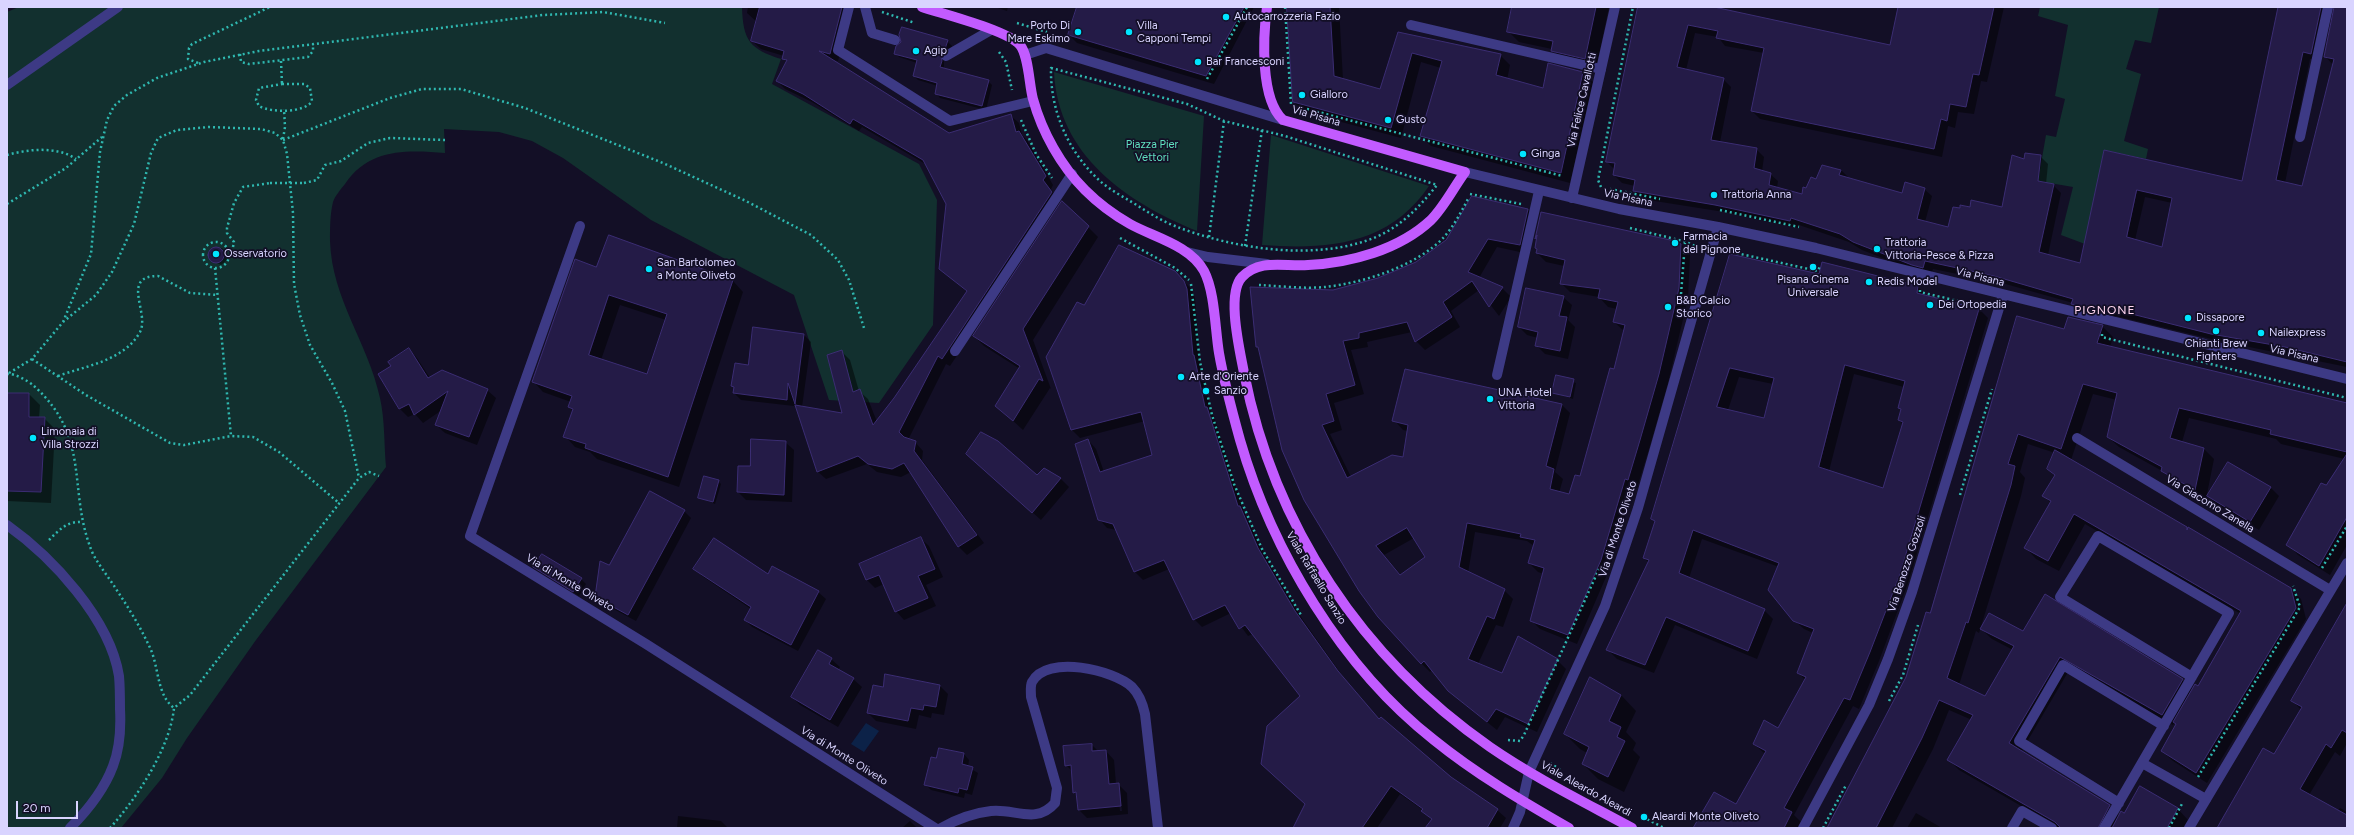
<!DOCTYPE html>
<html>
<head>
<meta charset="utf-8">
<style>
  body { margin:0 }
  #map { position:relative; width:2354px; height:835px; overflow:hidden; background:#130f26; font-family:Figtree,sans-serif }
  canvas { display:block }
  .frame { position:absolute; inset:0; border:8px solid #d9d4ff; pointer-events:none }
  .scale { position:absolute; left:16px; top:801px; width:62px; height:18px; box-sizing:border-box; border:2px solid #d9d4ff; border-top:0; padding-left:5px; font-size:12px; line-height:14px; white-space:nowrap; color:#d9d4ff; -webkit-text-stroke:3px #130f26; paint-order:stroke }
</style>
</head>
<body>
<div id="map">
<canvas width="2354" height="835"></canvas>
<div class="frame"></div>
<div class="scale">20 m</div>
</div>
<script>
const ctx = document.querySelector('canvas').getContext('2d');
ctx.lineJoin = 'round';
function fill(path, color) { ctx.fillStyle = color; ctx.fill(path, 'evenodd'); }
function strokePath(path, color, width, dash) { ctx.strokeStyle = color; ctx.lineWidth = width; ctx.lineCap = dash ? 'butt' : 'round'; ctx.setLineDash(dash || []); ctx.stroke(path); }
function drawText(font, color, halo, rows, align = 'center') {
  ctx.font = font + ' Figtree,sans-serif'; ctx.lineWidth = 3.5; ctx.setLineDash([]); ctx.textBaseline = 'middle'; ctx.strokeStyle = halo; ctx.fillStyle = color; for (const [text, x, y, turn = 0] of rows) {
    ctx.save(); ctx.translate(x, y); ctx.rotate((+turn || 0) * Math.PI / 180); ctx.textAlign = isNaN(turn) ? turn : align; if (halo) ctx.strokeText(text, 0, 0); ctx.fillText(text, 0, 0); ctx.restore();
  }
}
fill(new Path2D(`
  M19,7H742C743,41 750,49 781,59L772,84L919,164L937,200L933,325L879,403L829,400L794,295L651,220L563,158L532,141L499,132L444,129L445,153C407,150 369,148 345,184C341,189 335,196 333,202C330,214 330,229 330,241C332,300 368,342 380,398C385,420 384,445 386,467L256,640L187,738L162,778L121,828H7V12Z
  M2040,7H2159L2151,43L2135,40L2126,69L2141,74L2124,141L2148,149L2146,159L2104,150L2085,244L2061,235L2073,187L2038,181L2046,135L2056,137L2065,99L2055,96L2068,25L2038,16Z
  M1054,72L1204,116L1197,231C1126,202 1058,155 1054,72Z
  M1271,135L1429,186C1389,245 1328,250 1262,245Z`), '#12302f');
fill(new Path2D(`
  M866,723L879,731L864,752L851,744Z`), '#0c2248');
fill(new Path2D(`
  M748,7H849L852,10L838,61L833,60L949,135L1010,115L1019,123L1022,135L1027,140L1053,185L1051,189L1060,201L950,366L946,364L908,440L915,442L923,451L922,460L984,543L967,555L958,546L911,472L901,477L877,472L867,464L826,479L817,471L799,407L794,402V406L741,400L734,393L735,388L732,386L749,366L804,335L811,342L802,407L844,414L842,352L850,360L859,391L868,399L877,422L967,292L940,269L947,204L927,165L862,127L859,131L812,102L785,89L777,81L787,62L783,58L784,56L761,49L752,41L757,22L747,13Z
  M995,7H1008L1007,11Z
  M1078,7H1254L1214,84L1077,43L1069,35Z
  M1288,7H1339L1343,80L1381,90L1399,33L1500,55L1510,65L1507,80L1544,90L1582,72L1593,82L1570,183L1431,146L1421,136L1441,68L1421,62L1401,138L1304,112L1294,102Z
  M1514,7H1609L1596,69L1563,61L1552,49L1519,42L1508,31ZM1519,33L1558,41V43L1519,35Z
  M1640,7H1721L1720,9L1890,46L1899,7H2004L1987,82L1981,81L1974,114L1958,112L1955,128L1948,126L1942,157L1760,119L1752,111L1764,53L1725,46L1718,37L1695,33L1686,70L1723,79L1731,87L1720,142L1756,149L1764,157L1762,171L1770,174L1778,181L1777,188L1802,195L1817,181L1822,166L1841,170L1849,178L1903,195L1924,189L1932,196L1925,222L1949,228L1971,208H2003L2025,160L2040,156L2048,164L2046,184L2053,185L2061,193L2048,255L2081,264L2105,151L2243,182L2280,7H2327L2319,61L2310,59L2285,183L2303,187L2333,65L2325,56L2347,9V367L2220,341L2116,316L2114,320L2080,312L2073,303L2002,283L1933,269L1931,275L1921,273L1862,250L1849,242L1799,225L1798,228L1724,212L1642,199L1634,191L1635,186L1622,183L1614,175L1615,170L1607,162ZM2145,197L2172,203L2163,248L2135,240Z
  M947,41L952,46L949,53L944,58V69L988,81L992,85L986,110L940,98L936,93L938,86L918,80L914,76L917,63L899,57L895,53Z
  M1528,210L1537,219L1529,254L1497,247L1479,278L1502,288L1511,297L1499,316L1479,290L1451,311L1460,327L1425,350L1416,341L1412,332L1367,342L1368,347L1351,350L1364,394L1334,403L1342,430L1330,434L1351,477L1404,459L1408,431L1403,430L1394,420L1561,404L1570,413L1555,472L1563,479L1559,493L1569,495L1580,477L1615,370L1624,331L1614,322L1617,309L1608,307L1599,297L1570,292L1561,283L1564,266L1546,262L1537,253L1536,238L1542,213L1681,244L1690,254L1688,298L1668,383L1649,449L1637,488L1634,487L1609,570L1577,644L1540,629L1531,620L1544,574L1538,572L1529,563L1534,546L1527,541L1475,532L1468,573L1504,590L1513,599L1503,627L1496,625L1478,664L1503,675L1557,660L1566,669L1537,732L1505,717L1497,730L1459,700L1432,670L1430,672L1421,663L1257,346L1333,291L1379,279ZM1414,538L1427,557L1401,575L1384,555Z
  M1088,227L1098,237L1033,340L1051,389L1050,388L1023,430L997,406L1020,369L984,346L974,336Z
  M610,237L733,281L743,292L679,487L597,459L590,452L575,447L565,436L573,411L569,407L571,402L543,392L533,381L597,269ZM620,305L666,320L647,375L601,360Z
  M214,248H222L225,251L227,260L221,265L213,261L208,252Z
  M1731,255L1820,275L1823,263L1918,287L1927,296L1979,309L1988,318L1908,583L1879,661L1859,709L1853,706L1794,815L1801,822L1797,828H1694L1736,806L1765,754L1754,744L1778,729L1805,680L1798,672L1813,633L1804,629L1794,620L1779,567L1702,539L1689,578L1764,610L1773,619L1757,659L1675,625L1654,673L1617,659L1608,650L1649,563L1644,558L1655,522L1652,519ZM1854,374L1904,387L1899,420L1903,425L1884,489L1829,471ZM1739,377L1773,384L1764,419L1728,410Z
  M1175,272L1192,290L1195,298L1200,362L1212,414L1214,416L1244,512L1266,557L1303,620L1346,681L1380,720L1450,778L1497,810L1506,818L1500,828H1426L1432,820L1423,810L1400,794L1377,828H1294L1306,805L1301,696L1253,634L1248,636L1231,613L1202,627L1194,619L1169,569L1143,580L1135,572L1117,530L1107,528L1099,519L1088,440L1096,449L1104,472L1153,456L1145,421L1080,438L1072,430L1047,358L1084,306Z
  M1563,297L1572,305L1568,320L1575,327L1568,359L1545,354L1537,346L1538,338L1527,335L1519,327Z
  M2102,326L2113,337L2110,347L2347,404V545L2330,575L2298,555L2288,544L2345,459L2281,444L2276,439L2189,418L2182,442L2203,448L2214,459L2206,499L2173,481L2164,472L2119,447L2108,437L2117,400L2093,394L2071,460L2290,588L2301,599L2306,619L2207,783L2173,761L2162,751L2177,724L2175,722L2173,725L2071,667L2021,752L2109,806L2120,816L2124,814L2140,787L2178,809L2188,820L2183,828H2059L1959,770L1948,759L1972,720L1949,710L1933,749L1892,828H1828L1907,678L1930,615L2065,330ZM2028,444L2055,453L2048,469L2055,476L2044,496L2051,503L2026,548L2036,559L2059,571L2085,524L2241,614L2198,687L2193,690L2182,680L2024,632L1981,629L1992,639L2013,650L1985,697L1959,685L1976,631L1979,633L2021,496L2025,478L2020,472Z
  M409,349L417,358L430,378L487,390L496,398L477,445L445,433L436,425L442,410L423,423L415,414L408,417L400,409L379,374L392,367Z
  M1557,376L1576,383L1573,399L1553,392Z
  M7,394H29L40,405L39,418H44L55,429L51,503L7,501Z
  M785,442L794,450L792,502L746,500L738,492L739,467H751Z
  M976,462L1037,477L1044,469L1061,479L1069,487L1041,520Z
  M2228,463L2271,488L2279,496L2259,530L2216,504L2208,496Z
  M718,481L721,484L715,504L699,497Z
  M684,511L691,518L636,621L604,604L596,597L610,567Z
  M920,538L929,546L943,577L926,585L936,606L904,620L896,611L884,584L875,588L867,580L860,564Z
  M535,567L581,579L586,584L579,596Z
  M695,569L769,576L818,592L826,599L798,651L752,627L745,620L751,609L702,576Z
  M2347,605V743L2340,756L2335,752L2309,795L2338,811L2340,808L2347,812V828H2217L2274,755L2301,710L2293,701Z
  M831,659L840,667L838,670L853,679L862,687L838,727L800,705L792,697Z
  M940,686L948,694L944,715L932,713L931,718L919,715L916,729L876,721L868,713L884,688Z
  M1621,695L1636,711L1626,732L1636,743L1633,750L1640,757L1624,792L1598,779L1583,764L1587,753L1580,749L1565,734Z
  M1092,745L1099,752L1106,751L1114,760L1116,784H1118L1127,793L1128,814L1087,818L1079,810L1078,796L1074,792L1072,771L1066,765ZM1118,792H1120L1122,811H1120Z
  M940,749L964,754L969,760L968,767L978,773L972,795L965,793L964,798L931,790L925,784Z
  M1916,813L1942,828H1907Z
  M678,816L721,821L728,828H677Z
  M910,821L917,828H902Z`), '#0007');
const building = new Path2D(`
  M760,7H842L830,54L819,51L949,133L1011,114L1016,132L1019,131L1046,176L1043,180L1052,192L942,359L938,356L899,432L904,437L916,441L914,451L977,535L958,547L904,463L892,469L868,464L858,456L817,472L795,405L842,413L827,355L842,350L853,392L860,389L873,425L894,398L967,291L939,269L946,204L923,160L853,119L850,124L803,94L776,81L787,60L782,59L784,51L751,41Z
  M1077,7H1244L1206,76L1068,35Z
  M1287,7H1330L1334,76L1380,89L1398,32L1501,54L1496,75L1543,88L1548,63L1583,72L1561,173L1420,136L1442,61L1412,53L1391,128L1293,102Z
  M1512,7H1596L1585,59L1551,51L1553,41L1507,32Z
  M1638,7H1714L1890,45L1898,7H1994L1979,75L1973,74L1966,107L1950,104L1947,121L1941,119L1934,149L1751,111L1764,48L1716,38L1718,31L1688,25L1677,67L1724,78L1711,140L1757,148L1754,168L1771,173L1769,185L1802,194L1803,187L1806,188L1811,177L1816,179L1822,165L1841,170L1839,175L1902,193L1905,182L1925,188L1917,219L1948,227L1953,207L1960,208V205L1970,207L1971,200L2002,207L2012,155L2024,159L2025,153L2041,155L2038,181L2054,184L2039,252L2080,263L2104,150L2242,181L2278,7H2321L2311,54L2303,52L2276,180L2302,186L2334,59L2324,57L2334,7H2347V362L2285,347L2211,334L2108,308L2107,313L2071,304L2073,299L1994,276L1925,261L1923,268L1912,265L1853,242L1840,234L1791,218L1790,221L1715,205L1633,191L1635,180L1613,175L1615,163L1606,162ZM2137,190L2172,198L2162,247L2127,237Z
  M902,27L948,40L945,49L940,53L942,61L940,67L989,80L982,106L935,94L937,83L913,76L917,60L894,54L896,46L901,42L899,35Z
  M1472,196L1528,209L1520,245L1488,239L1468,272L1503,287L1489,307L1472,281L1443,302L1452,317L1415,342L1407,322L1359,333V338L1343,341L1355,385L1326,394L1334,421L1322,425L1347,478L1392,455L1403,457L1408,425L1392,421L1405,369L1562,404L1546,466L1554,469L1550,489L1569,494L1575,475L1580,476L1610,368L1614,369L1625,325L1613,322L1618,302L1598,298L1600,289L1560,284L1565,260L1536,253L1537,249L1535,248L1537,235L1535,239L1541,212L1675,241L1681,244L1679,288L1659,374L1640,440L1628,480L1625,479L1601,560L1568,635L1530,621L1544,568L1528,563L1535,540L1520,537L1521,534L1467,523L1459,567L1505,589L1494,619L1487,616L1468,659L1502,673L1518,636L1558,659L1528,724L1496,709L1487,722L1448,691L1424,661L1421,664L1378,617L1359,591L1304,500L1282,450L1258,347H1256L1250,287L1333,290L1378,278L1416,262L1446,240ZM1407,528L1425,557L1400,575L1376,546Z
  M1062,201L1089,226L1023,329L1043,381L1039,379L1013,421L995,406L1020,366L973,336Z
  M609,235L733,280L668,477L585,448L586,444L563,437L573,409L568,407L572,396L532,382L575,259L596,267ZM609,295L667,314L647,374L589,355Z
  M1119,245L1175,271L1184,281L1187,289L1193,355H1194L1205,407H1207L1238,506H1240L1258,548L1295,611L1338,671L1379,719L1381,717L1451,777L1498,809L1487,828H1425L1432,819L1421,811L1423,809L1391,786L1362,828H1293L1305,804L1261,764L1267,726L1300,696L1245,625L1239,629L1225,605L1193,620L1164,560L1134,572L1113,524L1098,520L1075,444L1088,439L1100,472L1152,455L1141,412L1071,430L1046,357L1077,302L1084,305Z
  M208 255a8 8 0 1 1 16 0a8 8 0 1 1-16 0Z
  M1730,254L1819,274L1822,262L1918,286L1917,293L1979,309L1900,574L1870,652L1850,700L1844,698L1784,808L1792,812L1784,828H1693L1714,792L1736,804L1766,751L1753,744L1764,720L1778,728L1806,677L1797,673L1814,629L1793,621L1768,590L1779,563L1693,530L1679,573L1765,609L1748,651L1666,617L1645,665L1606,650L1649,560L1643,558L1655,521L1651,519ZM1845,365L1905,381L1898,408L1901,409L1898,420L1903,422L1883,488L1819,467ZM1730,368L1774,378L1764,418L1717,407Z
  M1526,288L1564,296L1559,316L1567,317L1560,351L1535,346L1538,332L1518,327Z
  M2017,316L2064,329L2068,317L2103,325L2097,343L2347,403V452L2270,434L2271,430L2179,408L2170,438L2204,448L2195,490L2161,471L2162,467L2107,437L2117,393L2083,384L2061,449L2018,434L2008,464L2015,466L2011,485L1968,623L1966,622L1947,678L1985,696L2014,646L1980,629L1989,613L2023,631L2045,594L2183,679L2162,715L2060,657L2009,743L2110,805L2098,828H2061L2055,822L1947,760L1973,715L1939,700L1922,738L1876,828H1827L1906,677L1926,612L1930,613Z
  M753,327L804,334L795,404L788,383L787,400L733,393L734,387L731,386L735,363L748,365Z
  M409,348L428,378L442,370L488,389L469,437L435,425L448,391L414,415L409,404L399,409L378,374L391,366L388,362Z
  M1556,375L1574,379L1570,397L1552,393Z
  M7,393H29V417H45L41,492L7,491Z
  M981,432L998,441L1037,475L1044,468L1061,478L1032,513L966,454Z
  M751,439L786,441L784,495L737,492L738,466H750Z
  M2055,450L2187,527V530L2188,527L2291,588L2296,608L2196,773L2161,751L2176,724L2173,722L2195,684L2198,686L2241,611L2074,514L2048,561L2024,548L2051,501L2042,496L2055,475L2047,469Z
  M2347,454V517L2319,566L2286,545L2321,483L2326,485Z
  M2228,462L2271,487L2250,522L2207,496Z
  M704,476L719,480L713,502L698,498Z
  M650,491L685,510L628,615L595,597L600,561L609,565Z
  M921,537L935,569L918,576L928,598L895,612L879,575L866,580L859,564Z
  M714,538L768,574L772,566L819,591L791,645L744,620L751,607L693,569Z
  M542,554L582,578L573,592L533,567Z
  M2347,603V733L2342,730L2331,748L2326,744L2300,789L2347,815V828H2217L2263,748L2274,754L2302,707L2291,701Z
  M818,650L832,658L829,664L854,678L830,720L791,697Z
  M885,674L940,685L936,707L924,705L923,710L911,708L908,721L867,713L873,685L883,687Z
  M1590,677L1621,695L1609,721L1621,727L1617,737L1625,741L1608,777L1582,764L1589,747L1564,734Z
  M1092,744V751L1106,750L1109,784L1119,783L1121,806L1078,810L1076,792L1073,793L1071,765L1065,766L1063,746Z
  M939,748L964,753L962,764L973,767L967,790L959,788L958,793L924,785L931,757L936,758Z
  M2140,786L2178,808L2167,828H2112L2121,811L2124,813Z`);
fill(building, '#241b47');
strokePath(building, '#3b2d73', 1);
strokePath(new Path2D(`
  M1285,7L1291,104
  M882,12L915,23
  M1017,23L1047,32
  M999,52L1006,62L1012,90
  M240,54L241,62L249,64L308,57L313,51V44
  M281,61L282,84
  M198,63L188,59L189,48L192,44L270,7
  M1051,68L1187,104L1224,121L1285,136L1437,185C1420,206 1402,226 1376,237C1317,262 1233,249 1175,226C1159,220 1145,210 1130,201C1120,195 1109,189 1100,181C1068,152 1050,110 1051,68Z
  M1207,79L1247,7
  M282,84H304L310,88L312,101C305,113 271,113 259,106L256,100L259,88Z
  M1307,109L1562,176
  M1021,120L1036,154L1052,178
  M283,139L285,127L284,109
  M283,140L390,98L422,89H461L525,108L663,163L746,201L811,235L838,260L849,280L864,328
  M7,155C29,149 57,146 76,159
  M304,183L317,180L325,165L341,161L368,143L390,138L445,140
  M1601,187L1598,180L1633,7
  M1610,189L1660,199
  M1470,194L1521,204
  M7,204L66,168L102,137
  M1720,210L1799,227
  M1630,228L1683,241L1698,247
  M1209,237L1224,121
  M1120,238L1175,268L1189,280
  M203 255a13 13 0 1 1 26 0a13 13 0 1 1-26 0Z
  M1245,246L1262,130
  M229,250L233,247L234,242L227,233V228L234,203L243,187L270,183
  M1727,251L1818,271L1820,265
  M215,268L231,436
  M1191,284L1200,362L1212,415L1234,484L1262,549L1301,615
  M1259,285C1280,286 1304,289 1325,287C1363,283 1417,266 1444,237C1454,226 1461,212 1468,199
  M1920,290V292L1979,306L1982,312
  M1681,294L1685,243
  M63,322L91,254L100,152L107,120L114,106L127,95L157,78L204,62L259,51L543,15L603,12L665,23
  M2102,334V337L2347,398
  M32,359L86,395L170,443L184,445L231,436L253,437L279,452L339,503
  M9,373L32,359L63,322L96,295L112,272L134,224L151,153L158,138L177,130L209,127L261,129L275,133L283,140L287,154L293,213L294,284L300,315L310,345L332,383L345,411L359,478
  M7,374C15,373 28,381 34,386C93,439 66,491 93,554C100,567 110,579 118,592C130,610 142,630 151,650C159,669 157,695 174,708
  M58,376C85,366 124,361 140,332C150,313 120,276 158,276L190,293L218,295
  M1960,495L1992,389
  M49,540C59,530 67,521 82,522
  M2322,568L2347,526
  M1889,701L1903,675L1918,625
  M1508,740L1520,741L1524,735L1599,569
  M1550,763L1561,770
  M2198,777L2300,607L2293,586
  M1643,817L1664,828
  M110,828C137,798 170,748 174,708L190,695L359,478L369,472L379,476
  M1823,828L1846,785
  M2169,828L2183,802`), '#2fb8b0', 2.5, [2, 3]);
strokePath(new Path2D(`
  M849,7L838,50L950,121L1033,101
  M865,7L872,33L895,40
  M1411,25L1601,69
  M946,56L991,30
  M7,85L118,7
  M2300,137L2328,7
  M955,351L1072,174
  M1497,375L1539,191
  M2142,763L2206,799
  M2119,803L2019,741L2063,665L2164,726
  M2012,828L2022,811L2052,828
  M2104,828C2146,756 2187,685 2229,613L2098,536L2060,597L2192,677`), '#3d3a85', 10);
strokePath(new Path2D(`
  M7,525C52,557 110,619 119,676C120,687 120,698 120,709C121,728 120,748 113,766C104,790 87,811 70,828`), '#3d3a85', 10);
strokePath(new Path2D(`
  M1025,55L1046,48L1283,120
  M1465,172L1619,209L1718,227L1816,248L2347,379
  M1572,198L1615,7
  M580,226L470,536L646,644L935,828
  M2077,438L2330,590
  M941,828C957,819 973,813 991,811C1014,808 1036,825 1055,803L1057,788L1031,697C1031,692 1030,686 1032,682C1047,654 1114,670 1132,687C1139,694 1143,705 1145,714L1158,828
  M1513,828L1520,812L1529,772L1605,606L1638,508L1718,227
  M1803,828L1869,705L1888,659L1912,592L2003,295
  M2189,828L2347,563`), '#3d3a85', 10);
strokePath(new Path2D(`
  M1187,252L1208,257L1267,264`), '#3d3a85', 10);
strokePath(new Path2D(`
  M922,7C943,14 1007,30 1020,45C1029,56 1029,85 1033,99C1042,132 1061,166 1085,190C1098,203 1114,215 1130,224C1153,237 1190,245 1204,271C1215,292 1215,329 1219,353C1224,382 1232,411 1240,440C1272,551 1342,668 1434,740C1476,774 1522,801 1569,828
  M1267,7C1263,37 1260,99 1283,120L1465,172C1454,187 1444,207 1431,220C1399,250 1350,263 1308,265C1285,267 1260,258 1242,277C1226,294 1240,351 1244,373C1274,526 1362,658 1490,747C1535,778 1584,802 1632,828`), '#c25bff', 10);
strokePath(new Path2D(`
  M270,183H304`), '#2fb8b0', 2.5, [2, 3]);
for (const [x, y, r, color] of [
  [1226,17,4,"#00e5ff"],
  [1078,32,4,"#00e5ff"],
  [1129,32,4,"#00e5ff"],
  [916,51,4,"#00e5ff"],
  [1198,62,4,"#00e5ff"],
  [1302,95,4,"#00e5ff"],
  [1388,120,4,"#00e5ff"],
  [1523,154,4,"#00e5ff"],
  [1714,195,4,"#00e5ff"],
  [1675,243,4,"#00e5ff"],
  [1877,249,4,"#00e5ff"],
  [216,254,4,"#00e5ff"],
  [1813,267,4,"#00e5ff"],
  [649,269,4,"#00e5ff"],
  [1869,282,4,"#00e5ff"],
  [1930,305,4,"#00e5ff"],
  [1668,307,4,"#00e5ff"],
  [2188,318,4,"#00e5ff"],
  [2216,331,4,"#00e5ff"],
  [2261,333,4,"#00e5ff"],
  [1181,377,4,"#00e5ff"],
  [1206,391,4,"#00e5ff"],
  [1490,399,4,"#00e5ff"],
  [33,438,4,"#00e5ff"],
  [1644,817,4,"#00e5ff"]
]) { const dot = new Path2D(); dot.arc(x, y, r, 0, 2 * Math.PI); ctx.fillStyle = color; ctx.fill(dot); strokePath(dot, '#130f26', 1.5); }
drawText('11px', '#d9d4ff', '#130f26', [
  ["Autocarrozzeria Fazio",1234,17],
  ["Porto Di",1070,26,"right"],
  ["Mare Eskimo",1070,39,"right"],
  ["Villa",1137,26],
  ["Capponi Tempi",1137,39],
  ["Agip",924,51],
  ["Bar Francesconi",1206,62],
  ["Gialloro",1310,95],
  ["Gusto",1396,120],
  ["Ginga",1531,154],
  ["Trattoria Anna",1722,195],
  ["Farmacia",1683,237],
  ["del Pignone",1683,250],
  ["Trattoria",1885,243],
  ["Vittoria-Pesce & Pizza",1885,256],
  ["Osservatorio",224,254],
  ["San Bartolomeo",657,263],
  ["a Monte Oliveto",657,276],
  ["Pisana Cinema",1813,280,"center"],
  ["Universale",1813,293,"center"],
  ["Redis Model",1877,282],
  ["B&B Calcio",1676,301],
  ["Storico",1676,314],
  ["Dei Ortopedia",1938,305],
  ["Dissapore",2196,318],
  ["Nailexpress",2269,333],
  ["Chianti Brew",2216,344,"center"],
  ["Fighters",2216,357,"center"],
  ["Arte d'Oriente",1189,377],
  ["Sanzio",1214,391],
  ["UNA Hotel",1498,393],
  ["Vittoria",1498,406],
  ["Limonaia di",41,432],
  ["Villa Strozzi",41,445],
  ["Aleardi Monte Oliveto",1652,817]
], 'left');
drawText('11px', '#d9d4ff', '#130f26', [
  ["Via Felice Cavallotti",1582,100,-77],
  ["Via Pisana",1316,116,16],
  ["Via Pisana",1628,198,12],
  ["Via Pisana",1980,277,14],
  ["Via Pisana",2294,354,13],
  ["Via Giacomo Zanella",2210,504,31],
  ["Via di Monte Oliveto",1618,529,-72],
  ["Via Benozzo Gozzoli",1907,564,-72],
  ["Viale Raffaello Sanzio",1316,578,59],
  ["Via di Monte Oliveto",570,583,31],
  ["Via di Monte Oliveto",844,756,32],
  ["Viale Aleardo Aleardi",1586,789,29]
]);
drawText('11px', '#5fe0c0', '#130f26', [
  ["Piazza Pier",1152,145],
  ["Vettori",1152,158]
]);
ctx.letterSpacing = '1px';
drawText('12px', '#ffd6f0', '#130f26', [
  ["PIGNONE",2105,310]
]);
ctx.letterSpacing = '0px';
</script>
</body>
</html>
